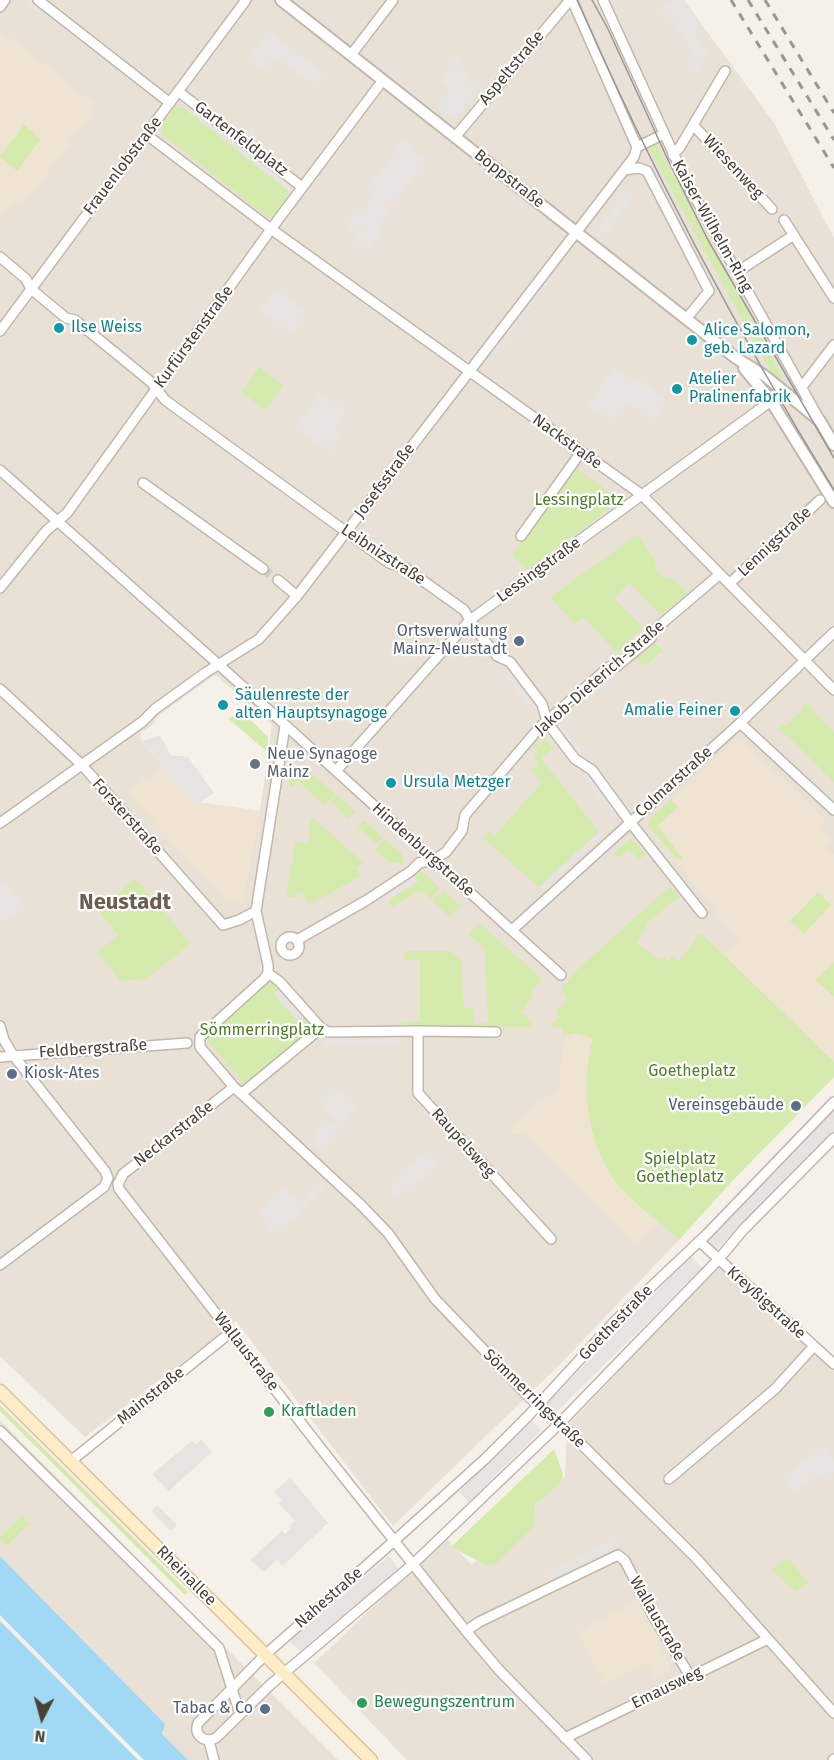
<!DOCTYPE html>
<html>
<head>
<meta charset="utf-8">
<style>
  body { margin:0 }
  #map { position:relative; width:834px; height:1760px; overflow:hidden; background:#f5f0e8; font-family:"Fira Sans",sans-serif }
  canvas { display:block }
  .north { position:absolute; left:12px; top:1688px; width:60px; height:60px; -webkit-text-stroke:4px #fff; paint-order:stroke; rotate:186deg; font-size:16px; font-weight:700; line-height:24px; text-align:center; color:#494036 }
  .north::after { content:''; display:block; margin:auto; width:21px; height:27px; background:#494036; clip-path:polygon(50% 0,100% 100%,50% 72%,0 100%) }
</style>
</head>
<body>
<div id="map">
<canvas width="834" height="1760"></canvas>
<div class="north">N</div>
</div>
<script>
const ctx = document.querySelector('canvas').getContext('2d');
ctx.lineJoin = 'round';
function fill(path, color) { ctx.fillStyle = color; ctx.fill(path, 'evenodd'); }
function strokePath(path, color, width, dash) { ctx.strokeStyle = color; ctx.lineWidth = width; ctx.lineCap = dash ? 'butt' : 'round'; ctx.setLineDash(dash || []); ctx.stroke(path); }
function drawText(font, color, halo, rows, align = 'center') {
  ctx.font = font + ' "Fira Sans",sans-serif'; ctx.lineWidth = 4.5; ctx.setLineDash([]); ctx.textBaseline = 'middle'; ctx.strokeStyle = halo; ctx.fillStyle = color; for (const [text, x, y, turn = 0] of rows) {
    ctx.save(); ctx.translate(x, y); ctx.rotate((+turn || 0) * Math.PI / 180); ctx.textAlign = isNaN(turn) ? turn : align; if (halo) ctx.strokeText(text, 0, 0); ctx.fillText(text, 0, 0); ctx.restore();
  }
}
fill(new Path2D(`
  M0,0H684L774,123L834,238V1077L733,1180L679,1240L556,1368L393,1526L236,1321L85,1437L0,1356ZM213,676H217L272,725L260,811L190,801L141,739L140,733L153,725L157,717Z
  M722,1262L834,1369V1760H407L314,1663L446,1538L472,1565L565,1477L567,1426Z
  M0,1420L238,1660L338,1760H188L162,1734L164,1724L0,1556Z`), '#e9e1d5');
fill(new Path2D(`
  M0,30L97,106L21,208L14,203L0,220Z
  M735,739H742L823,818L825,823L820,829L832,841L826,847L834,855V1062L723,955L739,937L724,923L648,825L650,819Z
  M161,766L190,801L260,811L243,903L224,899L128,793Z
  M573,1033L593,1038L586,1075L588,1110L616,1183L658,1222L637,1245L526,1135L512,1133L513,1125L559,1087L564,1037Z
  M639,1599L672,1671L655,1679L647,1663L605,1684L578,1632Z`), '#efe4d1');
fill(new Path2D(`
  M175,107L184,108L288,189L289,197L277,214L273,217L266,216L163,135L161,132V125Z
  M24,125L41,139L17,171L0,157Z
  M655,141L783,378L776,381L647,145Z
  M259,367L283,385L265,410L241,392Z
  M575,468L621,500L527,570L512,555Z
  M638,534L656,562L655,568L663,577L673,579L687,593L661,615L629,583L614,598L643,628L617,653L583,617L574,624L550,597Z
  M656,643L663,651L655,656L652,653L655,657L644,666L637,658Z
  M809,701L813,711L834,732V783L787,735L786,736L781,731L779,732L777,730L782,724L785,726L803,709L802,707Z
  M239,709L268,737L267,752L229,719Z
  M541,733L553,749L541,758L599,832L539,887L483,838L488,831L495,836L542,782L531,771L538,763L534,756L538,750L533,745L529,750L527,749L534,741L540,746L544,741L539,735Z
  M296,766L304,767L335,794L325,805L298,781L291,788L288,783L289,777L294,778L296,773L290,771Z
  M337,795L356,812L349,819L331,802Z
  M671,799L678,807L658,826L683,859L681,860L676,859L648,825L650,819Z
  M313,818L364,863L356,868L361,876L309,905L304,894L297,892L296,898L286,896L296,841L307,843L310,840V821Z
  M364,820L383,837L377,844L358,827Z
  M385,839L402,854L404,864L389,862L375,850Z
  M629,840L636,843L645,854L639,860L629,849L620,857L613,854Z
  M418,868L440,888L431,899L424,893L418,891L392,907L387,901L418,881L412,872Z
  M135,878L157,902L190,944L146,979L120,981L98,952L118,935L99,911Z
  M670,886L680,898C667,904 660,914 647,922L644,932L636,942L659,960L662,957L668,961L673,956L679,961L701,933L834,1062V1077L733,1180L679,1240C659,1222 636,1205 617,1184C611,1178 607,1168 603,1160C585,1122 582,1079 593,1038L573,1033L564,1037L562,1028L552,1027L553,1023L560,1016L556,1011L567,1000L562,988L578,969Z
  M443,890L461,906L456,912L454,910L451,913L453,915L451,918L433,901L438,895L441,897Z
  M818,892L831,905L804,934L790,921Z
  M479,923L542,979L530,992L533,997L524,1005L527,1008L522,1012L532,1023V1027L402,1025V1022H420V960H404L405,951H451L461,960L464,1008H473L474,1024L488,1023L485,952L484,948L469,934Z
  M834,962V997L816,980Z
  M272,979L280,989L274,994L297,1021L304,1016L315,1027L246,1086L207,1041L209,1034Z
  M0,1405L188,1592L185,1595L0,1411Z
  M554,1449L563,1474L562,1481L535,1505L533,1527L497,1563L488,1566L451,1547Z
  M22,1515L30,1523L7,1546L0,1540V1537Z
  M788,1558L808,1583L795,1591L771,1569Z`), '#d5ebae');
fill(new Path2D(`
  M35,0L69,30L64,32L25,2Z
  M673,0H683L701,26L694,31L708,53L695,74L686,66L693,54L675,24L659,9Z
  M268,30L324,74L314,85L274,57L262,72L256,68L255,60L248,56Z
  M457,57L462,60L459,64L465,68L462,72L467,76L466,78L480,89L458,117L455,118L436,105L450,89L439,80Z
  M376,63L444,118L442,121L373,67Z
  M183,101L186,102L288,181L289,191L184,108Z
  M405,139L412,145L410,147L422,157L424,155L427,158L395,204L388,199L384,204L391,210L380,226L383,229L368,251L354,241L363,229L357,224L352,230L346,225L358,211L361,213L374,194L366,189Z
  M627,190L634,196L605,235L597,229Z
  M557,267L560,269L488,363L485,361Z
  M275,288L307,311L291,333L259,310Z
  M614,367L635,383L639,378L667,400L652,420L629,404L619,418L614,415L610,420L587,405Z
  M320,392L347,412L335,429L342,434L330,452L295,428Z
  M508,667L539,707L533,711L502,672Z
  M612,668L618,674L594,696L588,690Z
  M562,724L585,752L579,757L556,728Z
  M160,735L170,755L188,757L214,793L200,802L190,801L143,741Z
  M588,772L618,812L613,816L582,776Z
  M599,832L602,836L543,891L539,887Z
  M617,838L620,841L530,925L527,922Z
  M414,874L418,881L387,901L383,895Z
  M5,880L25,908L4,923L0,918V883Z
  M280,989L304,1016L298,1022L274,994Z
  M325,1037L400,1038V1045H325Z
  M334,1085L359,1107L320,1150L314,1144L319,1139L313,1133L325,1119L331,1125L336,1120L317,1103Z
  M834,1109V1132L716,1250L706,1240Z
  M428,1150L439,1166L397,1197L389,1187L394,1178Z
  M319,1182L325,1186L295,1219L273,1233L259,1212L277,1191L282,1186L300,1202Z
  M690,1256L702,1268L553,1415L545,1406Z
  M531,1420L541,1430L469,1502L459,1492Z
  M201,1440L212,1452L169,1491L152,1474L192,1441L196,1445Z
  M822,1446L834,1460V1473L825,1481L818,1473L794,1493L782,1479Z
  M290,1478L328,1523L282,1566L277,1560L264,1572L250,1560L282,1531L285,1534L291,1528L289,1526L295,1521L279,1503L282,1500L274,1492Z
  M157,1505L177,1525L171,1531L152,1512Z
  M611,1540L616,1549L551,1581L548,1574Z
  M389,1556L399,1569L300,1651L290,1641Z`), '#e6e3e0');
fill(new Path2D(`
  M0,1556L165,1724L162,1734L188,1760H0Z`), '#a1d9f5');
fill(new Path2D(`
  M0,1615L144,1760H138L0,1621Z`), '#f5f0e8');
strokePath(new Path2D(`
  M263,569L278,580`), '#d3cdc4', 9, [9, 4.5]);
const minor = new Path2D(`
  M38,0L170,103
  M572,0L637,147
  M603,0L686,181L819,419
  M0,7L5,0
  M351,55L393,0
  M179,92L302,187
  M693,125L772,209
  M147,135L271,229L642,495L834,690
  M455,137L570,0
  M673,155L680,147L725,71
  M624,170L639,168L647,171L709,291L686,319
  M784,220L834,298
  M0,257L26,279L31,289L66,318L75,320L151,382L165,400L389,563L405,568L464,610L477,631L497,656L510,662L542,704L547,722L575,759L592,770L630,822L702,913
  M737,272L794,235
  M0,331L246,0
  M802,387L834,345
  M0,470L218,664L561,975
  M143,483L263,569
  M521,536L581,452
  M278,580L297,596
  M729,584L820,500
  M0,588L46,531L67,513L277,221L383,80
  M0,689L82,765L223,925L239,920L256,911
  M740,723L834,810
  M336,771L470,620L771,401
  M0,823L142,722L155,709L205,673L259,639L297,596L634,157L637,147L664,134
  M512,930L740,723L834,632
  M281 946a9 9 0 1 1 18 0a9 9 0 1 1-18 0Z
  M297,940L367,900L411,871L419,863L434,860L446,852L462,831L465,815L540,727L609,667L617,666L651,638L652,632L720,574
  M268,973L264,979L200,1037V1047L234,1087L361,1205L388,1233L435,1299L530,1398L569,1432L696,1558L834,1713
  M268,973L280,982L321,1028L328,1032L418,1031L496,1032
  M268,973V965L256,911L285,726
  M0,1026L4,1040L13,1055L105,1171L108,1178L104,1187L0,1265
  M418,1031V1093L551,1239
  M0,1057L187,1043
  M234,1087L123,1174L118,1184L119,1189L326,1455L466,1631L499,1670L587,1760
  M241,1094L321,1028
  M834,1102L708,1233L616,1320L528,1416L485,1459L394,1541L265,1655L198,1723C193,1736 205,1743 216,1738L270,1685L412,1565L559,1424L718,1260L743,1230L834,1138
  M699,1241L834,1364
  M0,1431L219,1648L240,1714
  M71,1461L231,1332
  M669,1479L775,1389L814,1346
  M466,1631L479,1622L618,1555L625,1561L652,1614L690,1676
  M565,1738L768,1639
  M209,1741L214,1760
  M833,1760L834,1759`);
const tertiary = new Path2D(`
  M281,0L736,358L765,376L820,421L834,445
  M744,368L771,401L834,502`);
const secondary = new Path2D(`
  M0,1391L371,1760`);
strokePath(minor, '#c1b7aa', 12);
strokePath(tertiary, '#c1b7aa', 14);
strokePath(secondary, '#dac397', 15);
strokePath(minor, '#fff', 9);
strokePath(tertiary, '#fff', 10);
strokePath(secondary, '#ffedc7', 12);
strokePath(new Path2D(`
  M577,0C652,171 737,332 834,490
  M592,0L608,29L668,160L708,240L834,458`), '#979797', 1.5);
strokePath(new Path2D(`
  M731,0L834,168
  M748,0L834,140
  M765,0L834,113`), '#979797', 3, [8, 8]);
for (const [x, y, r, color] of [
  [59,328,6,"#0f9aa8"],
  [692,340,6,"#0f9aa8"],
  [677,389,6,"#0f9aa8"],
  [519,641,6,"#5c6f8a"],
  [223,705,6,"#0f9aa8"],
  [735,711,6,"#0f9aa8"],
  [255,764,6,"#6b7280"],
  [391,783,6,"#0f9aa8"],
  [12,1074,6,"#5c6f8a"],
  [796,1106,6,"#5c6f8a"],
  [269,1412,6,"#2e9e5b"],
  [362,1703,6,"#2e9e5b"],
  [265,1709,6,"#5c6f8a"]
]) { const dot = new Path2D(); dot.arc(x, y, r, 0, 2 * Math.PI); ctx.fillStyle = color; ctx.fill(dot); strokePath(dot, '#fff', 2); }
drawText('16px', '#494036', '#fff', [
  ["Aspeltstraße",512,68,-50],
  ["Gartenfeldplatz",241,139,37],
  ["Frauenlobstraße",123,166,-53],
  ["Wiesenweg",733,167,47],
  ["Boppstraße",509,179,38],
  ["Kaiser-Wilhelm-Ring",712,226,61],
  ["Kurfürstenstraße",194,337,-54],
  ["Nackstraße",567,442,36],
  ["Josefsstraße",385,481,-53],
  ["Lennigstraße",775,542,-43],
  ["Leibnizstraße",383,555,33],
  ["Lessingstraße",539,570,-36],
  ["Jakob-Dieterich-Straße",600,678,-41],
  ["Colmarstraße",674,782,-42],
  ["Forsterstraße",127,817,48],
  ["Hindenburgstraße",423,850,42],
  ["Feldbergstraße",93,1049,-4],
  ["Neckarstraße",174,1134,-38],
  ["Raupelsweg",463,1143,48],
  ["Kreyßigstraße",766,1303,42],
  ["Goethestraße",616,1323,-46],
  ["Wallaustraße",246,1352,52],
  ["Mainstraße",151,1396,-39],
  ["Sömmerringstraße",534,1399,44],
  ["Rheinallee",186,1576,45],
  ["Nahestraße",329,1598,-41],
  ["Wallaustraße",657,1619,60],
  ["Emausweg",667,1688,-26]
]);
drawText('16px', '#0d838f', '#fff', [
  ["Ilse Weiss",71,328],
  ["Alice Salomon,",704,331],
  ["geb. Lazard",704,349],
  ["Atelier",689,380],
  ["Pralinenfabrik",689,398],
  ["Säulenreste der",235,696],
  ["alten Hauptsynagoge",235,714],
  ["Amalie Feiner",723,711,"right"],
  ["Ursula Metzger",403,783]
], 'left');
drawText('16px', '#4e7e25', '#fff', [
  ["Lessingplatz",579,501],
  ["Sömmerringplatz",262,1031],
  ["Goetheplatz",692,1072],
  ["Spielplatz",680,1160],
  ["Goetheplatz",680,1178]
]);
drawText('16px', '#4e5e75', '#fff', [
  ["Ortsverwaltung",507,632],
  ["Mainz-Neustadt",507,650],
  ["Kiosk-Ates",24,1074,"left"],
  ["Vereinsgebäude",784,1106],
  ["Tabac & Co",253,1709]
], 'right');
drawText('16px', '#5b616d', '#fff', [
  ["Neue Synagoge",267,755],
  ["Mainz",267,773]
], 'left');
drawText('16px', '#27864d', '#fff', [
  ["Kraftladen",281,1412],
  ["Bewegungszentrum",374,1703]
], 'left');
drawText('bold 22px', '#6c5d4c', '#fff', [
  ["Neustadt",125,903]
]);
</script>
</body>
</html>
